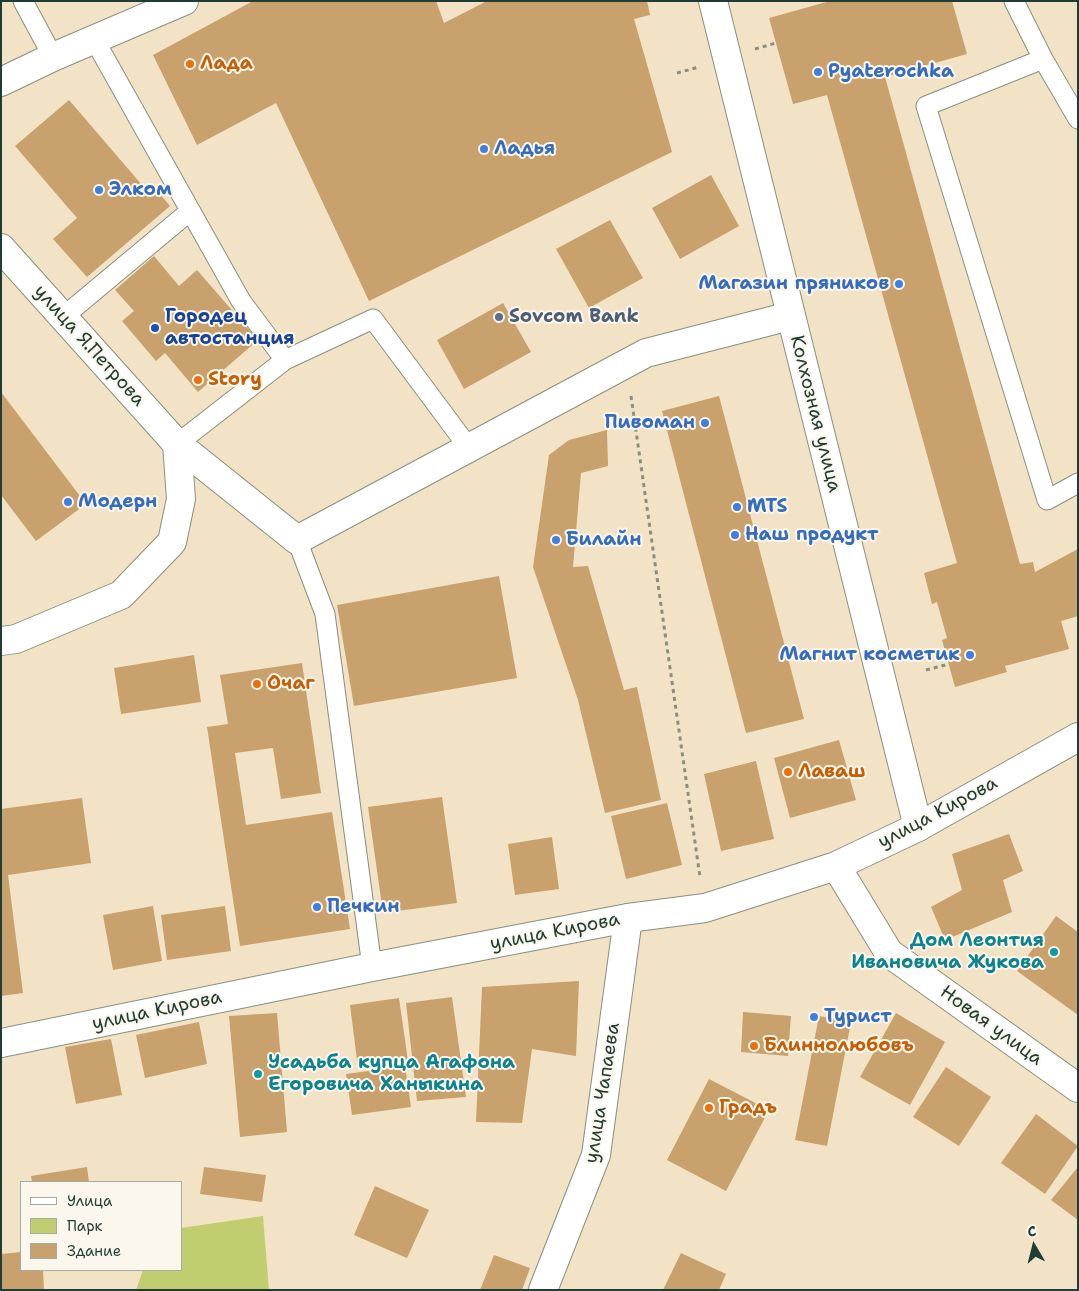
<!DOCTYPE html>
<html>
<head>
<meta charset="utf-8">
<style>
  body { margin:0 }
  #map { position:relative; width:1079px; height:1291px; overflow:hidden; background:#f2e3c7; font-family:"Shantell Sans",sans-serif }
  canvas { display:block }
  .frame { position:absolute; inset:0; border:2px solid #1f3d34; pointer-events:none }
  .legend { position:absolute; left:20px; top:1181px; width:162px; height:90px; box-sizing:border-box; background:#fbf7ec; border:1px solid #a3ada2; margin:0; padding:6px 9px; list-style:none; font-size:15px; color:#1f3d34 }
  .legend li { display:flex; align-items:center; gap:10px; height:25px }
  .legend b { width:25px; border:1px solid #a3ada2 }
  .north { position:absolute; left:1009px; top:1221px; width:50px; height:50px; -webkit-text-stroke:4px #fbf7ec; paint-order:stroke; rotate:352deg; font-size:14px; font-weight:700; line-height:20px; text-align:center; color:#1f3d34 }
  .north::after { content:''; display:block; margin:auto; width:18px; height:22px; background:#1f3d34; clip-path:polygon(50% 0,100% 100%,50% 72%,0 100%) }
</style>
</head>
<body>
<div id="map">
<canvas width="1079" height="1291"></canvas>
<div class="frame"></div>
<ul class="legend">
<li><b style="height:6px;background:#fff"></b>Улица</li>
<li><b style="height:14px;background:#c0ce6f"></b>Парк</li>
<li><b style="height:14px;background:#c9a16c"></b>Здание</li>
</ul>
<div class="north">С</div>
</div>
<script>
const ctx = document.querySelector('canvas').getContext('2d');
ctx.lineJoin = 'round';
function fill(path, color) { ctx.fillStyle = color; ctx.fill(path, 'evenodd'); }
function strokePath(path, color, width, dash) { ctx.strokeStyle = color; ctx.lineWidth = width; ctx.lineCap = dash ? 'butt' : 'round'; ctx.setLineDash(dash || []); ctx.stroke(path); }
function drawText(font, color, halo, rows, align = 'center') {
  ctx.font = font + ' "Shantell Sans",sans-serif'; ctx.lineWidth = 4; ctx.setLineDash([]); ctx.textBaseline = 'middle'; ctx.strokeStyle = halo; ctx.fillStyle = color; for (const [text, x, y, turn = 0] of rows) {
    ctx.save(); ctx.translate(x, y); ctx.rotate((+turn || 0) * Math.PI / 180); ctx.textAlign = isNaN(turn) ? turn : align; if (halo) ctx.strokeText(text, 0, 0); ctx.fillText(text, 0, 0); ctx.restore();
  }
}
fill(new Path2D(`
  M263,1216L269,1290H136L143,1270H181V1228Z`), '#c0ce6f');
fill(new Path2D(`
  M253,1H436L444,23L487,1H647L650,15L634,19L672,152L369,301L276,103L197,145L153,55Z
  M830,1H952L967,54L885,77L1020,564L1033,562L1035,572L1078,549V616L1061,621L1069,649L1005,666L1007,672L955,687L942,640L947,638L937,602L932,604L924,573L957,563L827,95L793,104L769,18Z
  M69,100L148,192L154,187L170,206L87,277L53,239L77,218L15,146Z
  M711,175L739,226L680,259L652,208Z
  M610,220L643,278L589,308L556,249Z
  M154,256L179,286L197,270L258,340L198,392L165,353L156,361L122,321L134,311L115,290Z
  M503,303L531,352L464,389L437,340Z
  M1,392L86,504L36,541L1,495Z
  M719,396L804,719L746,733L662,411Z
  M607,430L608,466L581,473L573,567L588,566L624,690L637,687L661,800L605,813L578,700L533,567L549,455L569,440Z
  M499,576L517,678L354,706L337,605Z
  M194,655L201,702L121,714L114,668Z
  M302,663L321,793L281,799L273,748L235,753L246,825L332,812L350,929L240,946L207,727L228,724L220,675Z
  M839,740L856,800L790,818L774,758Z
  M756,761L774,839L721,851L704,774Z
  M442,797L457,903L383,913L368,807Z
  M82,798L91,863L8,875L23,993L1,996V809Z
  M667,803L682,865L626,879L611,816Z
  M1009,834L1023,871L1003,880L1012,912L945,940L931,907L962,890L952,854Z
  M552,837L559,889L515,895L508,844Z
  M153,906L162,961L113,970L103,915Z
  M225,906L231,951L167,960L161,915Z
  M1056,916L1078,932V1015L1017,971Z
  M579,981L576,1056L532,1049L522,1123L476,1122L482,987Z
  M452,997L466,1097L417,1101L406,1003Z
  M399,998L408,1061L358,1068L350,1005Z
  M743,1012L791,1016L788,1056L741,1052Z
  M277,1013L287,1132L240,1137L229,1016Z
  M896,1013L945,1042L910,1105L860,1077Z
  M819,1016L851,1022L827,1146L795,1140Z
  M199,1022L207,1064L145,1078L136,1035Z
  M111,1039L122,1095L76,1104L65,1047Z
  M405,1066L411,1107L352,1115L346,1074Z
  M946,1067L991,1097L959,1146L913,1117Z
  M709,1079L769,1110L726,1191L667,1160Z
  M1036,1114L1078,1146L1045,1194L1001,1163Z
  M87,1167L89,1182H32L31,1176Z
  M204,1167L266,1175L262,1202L200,1194Z
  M1078,1167V1220L1051,1200Z
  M375,1186L429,1210L407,1258L354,1235Z
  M21,1252V1270H43L44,1290H1V1254Z
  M681,1253L726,1274L719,1290H663Z
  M494,1255L530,1268L522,1290H480Z`), '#c9a16c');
const lane = new Path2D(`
  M23,1L53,57
  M1014,1L1043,59L1078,119
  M94,39L241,301L285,360L373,319L469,448
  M1043,59L926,106L1047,500L1078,483
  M63,317L190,211
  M177,444L285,360
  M297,540L325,614L372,967`);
const street = new Path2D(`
  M713,1L918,827
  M1,82L53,57L184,1
  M1,248L177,444L297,540L646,353L790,316
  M1,641L16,639L121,595L172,542L181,499L177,444
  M543,1290L596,1155L628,918`);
const secondary = new Path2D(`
  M836,866L889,953L1078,1088
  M1,1043L372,967L628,918L705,908L836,866L918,827L1078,737`);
strokePath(lane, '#88907e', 21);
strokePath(street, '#88907e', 30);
strokePath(secondary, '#88907e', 30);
strokePath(new Path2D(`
  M755,49L776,43
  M677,73L699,67
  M631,396L700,877
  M926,670L949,664`), '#88907e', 3, [4, 4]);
strokePath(lane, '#fff', 19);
strokePath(street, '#fff', 28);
strokePath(secondary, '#fff', 28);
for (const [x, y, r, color] of [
  [190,64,5,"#e8710a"],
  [818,72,5,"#3f7fe0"],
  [484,149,5,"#3f7fe0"],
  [99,190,5,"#3f7fe0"],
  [899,284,5,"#3f7fe0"],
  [499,317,5,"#5c6f8a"],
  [155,328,5,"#1a4fb4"],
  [198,380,5,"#e8710a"],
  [705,423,5,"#3f7fe0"],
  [68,502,5,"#3f7fe0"],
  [737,507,5,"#3f7fe0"],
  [735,535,5,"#3f7fe0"],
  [556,540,5,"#3f7fe0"],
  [970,655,5,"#3f7fe0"],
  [257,684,5,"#e8710a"],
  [788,772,5,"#e8710a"],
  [317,907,5,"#3f7fe0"],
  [1054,952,5,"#0f9aa8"],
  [814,1017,5,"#3f7fe0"],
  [754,1046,5,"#e8710a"],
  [258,1074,5,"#0f9aa8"],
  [709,1108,5,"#e8710a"]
]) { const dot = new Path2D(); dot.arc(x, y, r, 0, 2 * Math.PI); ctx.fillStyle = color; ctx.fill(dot); strokePath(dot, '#fbf7ec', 2); }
drawText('bold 19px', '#c56008', '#fbf7ec', [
  ["Лада",200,64],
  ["Story",208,380],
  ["Очаг",267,684],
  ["Лаваш",798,772],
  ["Блиннолюбовъ",764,1046],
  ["Градъ",719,1108]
], 'left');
drawText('bold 19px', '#366cbe', '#fbf7ec', [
  ["Pyaterochka",828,72],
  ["Ладья",494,149],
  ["Элком",109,190],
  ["Магазин пряников",889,284,"right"],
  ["Пивоман",695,423,"right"],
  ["Модерн",78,502],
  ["MTS",747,507],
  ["Наш продукт",745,535],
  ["Билайн",566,540],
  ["Магнит косметик",960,655,"right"],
  ["Печкин",327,907],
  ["Турист",824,1017]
], 'left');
drawText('bold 19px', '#164399', '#fbf7ec', [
  ["Городец",165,317],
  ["автостанция",165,339]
], 'left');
drawText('bold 19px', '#4e5e75', '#fbf7ec', [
  ["Sovcom Bank",509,317]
], 'left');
drawText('19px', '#1f3d34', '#fbf7ec', [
  ["улица Я.Петрова",89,346,48],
  ["Колхозная улица",815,414,76],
  ["улица Кирова",938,813,-28],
  ["улица Кирова",555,932,-11],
  ["улица Кирова",157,1011,-12],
  ["Новая улица",991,1026,36],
  ["улица Чапаева",603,1093,-81]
]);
drawText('bold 19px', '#0d838f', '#fbf7ec', [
  ["Дом Леонтия",1044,941],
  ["Ивановича Жукова",1044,963],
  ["Усадьба купца Агафона",268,1063,"left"],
  ["Егоровича Ханыкина",268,1085,"left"]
], 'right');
</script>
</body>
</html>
